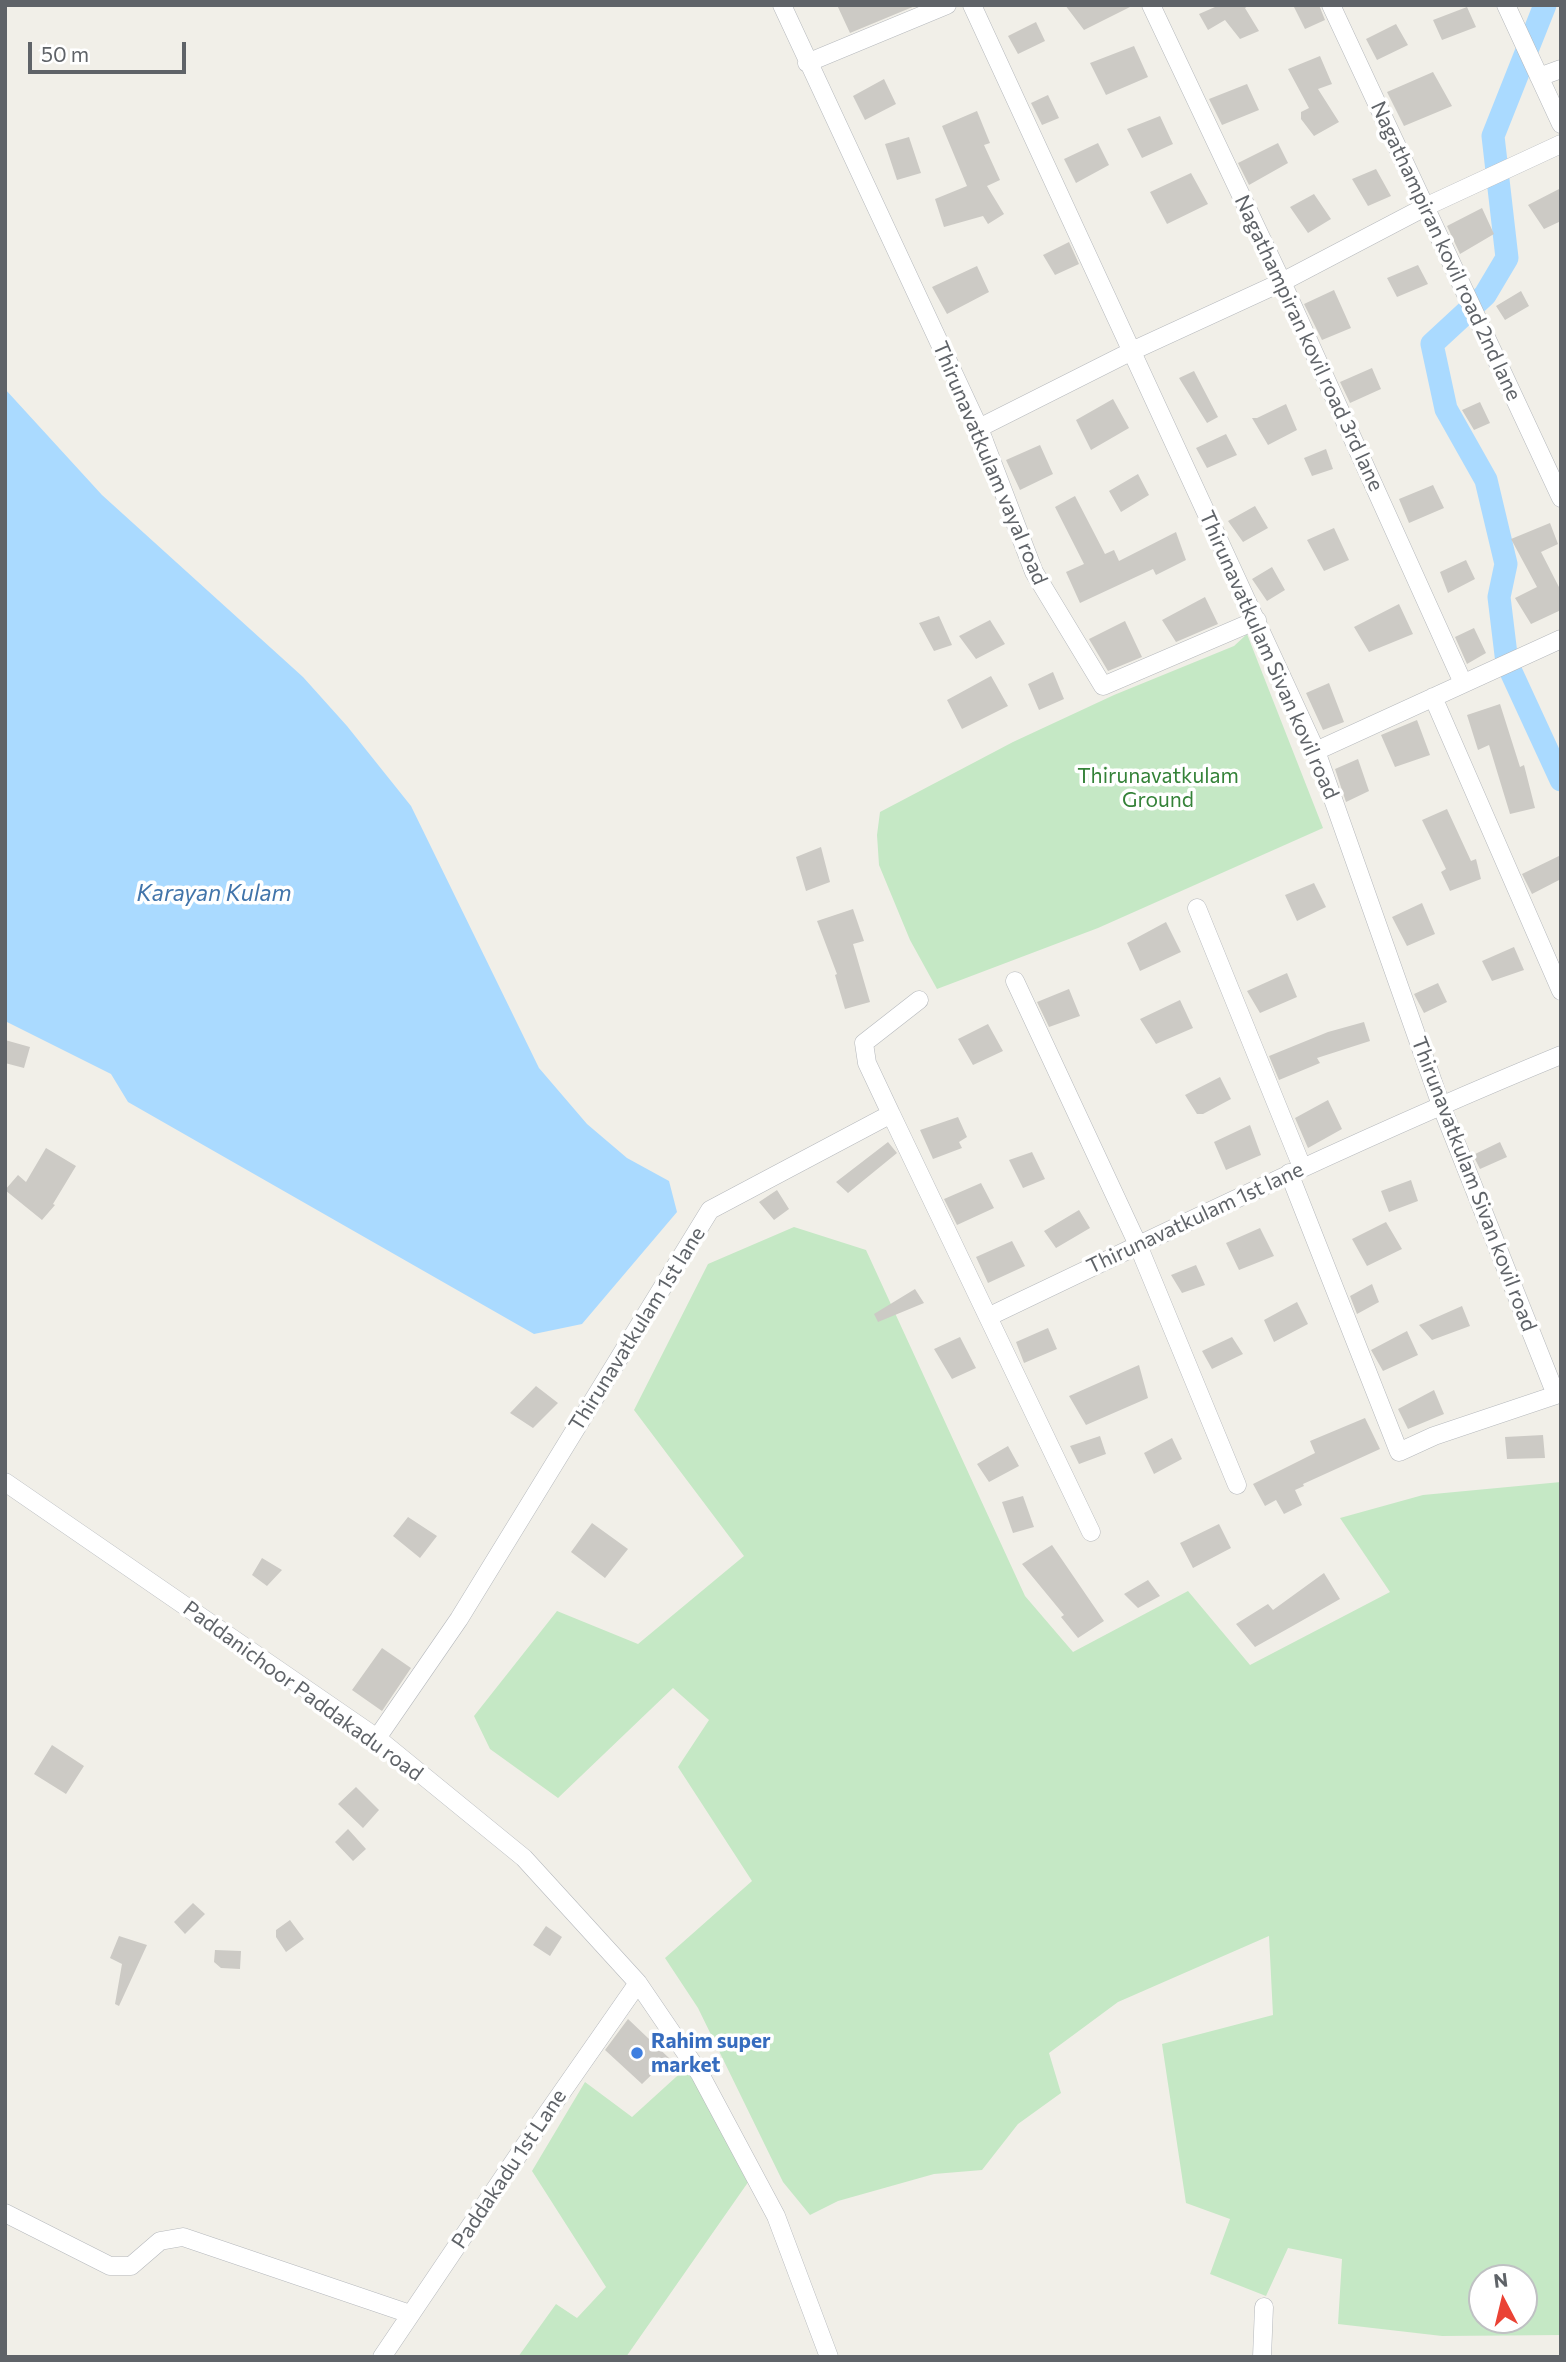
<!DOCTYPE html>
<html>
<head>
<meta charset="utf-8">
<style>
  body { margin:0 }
  #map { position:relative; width:1566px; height:2362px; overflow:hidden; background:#f1efe8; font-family:Commissioner,sans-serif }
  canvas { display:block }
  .frame { position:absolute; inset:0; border:7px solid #5f6368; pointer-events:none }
  .north { position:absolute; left:1468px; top:2264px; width:70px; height:70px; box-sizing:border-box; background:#fff; border:2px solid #bfc1c3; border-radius:50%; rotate:353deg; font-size:19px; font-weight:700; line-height:28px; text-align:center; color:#5f6368 }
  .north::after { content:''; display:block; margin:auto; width:24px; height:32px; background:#ea4335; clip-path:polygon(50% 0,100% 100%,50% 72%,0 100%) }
  .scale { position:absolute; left:28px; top:42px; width:158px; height:32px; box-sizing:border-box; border:4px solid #5f6368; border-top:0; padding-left:9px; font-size:21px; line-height:24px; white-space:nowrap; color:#5f6368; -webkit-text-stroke:5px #fff; paint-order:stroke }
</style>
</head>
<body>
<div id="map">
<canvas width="1566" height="2362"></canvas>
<div class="frame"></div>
<div class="north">N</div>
<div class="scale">50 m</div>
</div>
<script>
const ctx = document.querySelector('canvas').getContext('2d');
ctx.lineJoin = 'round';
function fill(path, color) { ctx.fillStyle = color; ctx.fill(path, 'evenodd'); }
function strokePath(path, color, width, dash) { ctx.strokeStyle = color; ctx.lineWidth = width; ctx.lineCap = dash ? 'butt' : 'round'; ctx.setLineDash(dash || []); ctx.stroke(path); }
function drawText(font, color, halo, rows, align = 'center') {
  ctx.font = font + ' Commissioner,sans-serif'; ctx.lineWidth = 7; ctx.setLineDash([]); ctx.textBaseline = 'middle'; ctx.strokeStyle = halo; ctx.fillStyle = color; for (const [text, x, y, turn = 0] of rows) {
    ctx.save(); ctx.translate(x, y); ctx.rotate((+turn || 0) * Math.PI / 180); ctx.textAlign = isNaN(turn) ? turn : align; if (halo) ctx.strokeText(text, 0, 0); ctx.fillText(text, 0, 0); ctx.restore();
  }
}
fill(new Path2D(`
  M1247,634L1323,828L1098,928L937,989L910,940L879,865L877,835L880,812L1013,742L1114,695L1234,646Z
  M794,1227L866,1250L1025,1596L1073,1652L1188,1591L1250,1665L1390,1592L1340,1518L1423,1495L1561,1482V2335L1442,2336L1338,2324L1342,2259L1288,2248L1266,2296L1210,2274L1230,2219L1186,2203L1162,2044L1273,2015L1269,1936L1118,2002L1049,2053L1061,2093L1018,2124L982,2170L934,2174L838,2201L810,2215L783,2182L698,2008L665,1958L752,1881L678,1767L709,1720L673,1688L558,1798L490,1749L474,1716L557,1611L638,1644L744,1556L634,1410L708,1264ZM1482,2278H1524V2320H1482Z
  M687,2067L751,2178L626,2357H518L556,2304L577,2318L606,2287L532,2171L585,2082L632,2117Z`), '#c5e8c5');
fill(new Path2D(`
  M5,389L102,495L303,677L347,726L411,806L539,1068L587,1124L627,1158L669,1181L677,1212L582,1324L534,1334L128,1102L111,1074L5,1021Z`), '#aadaff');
strokePath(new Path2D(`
  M1545,5L1493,136L1507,258L1485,295L1432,344L1446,409L1486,480L1506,564L1499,597L1507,663L1561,780`), '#aadaff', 23);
fill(new Path2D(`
  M837,5H915V6L850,33Z
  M1065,5H1134L1084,30Z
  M1214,5H1249L1245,8L1259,31L1240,39L1225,20L1208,30L1199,14L1215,7Z
  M1293,5H1319L1325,20L1305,29Z
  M1467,7L1476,27L1442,40L1433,20Z
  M1036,22L1045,41L1018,54L1008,36Z
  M1396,24L1408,45L1377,60L1366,39Z
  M1134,46L1148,77L1106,95L1090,63Z
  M1320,56L1332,84L1318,89L1339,122L1314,136L1301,119V112L1309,108L1288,69Z
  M1433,72L1452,106L1404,126L1387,92Z
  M884,79L896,104L865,120L853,96Z
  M1247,84L1259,110L1222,125L1209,99Z
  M1048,95L1059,118L1042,125L1031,103Z
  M977,111L990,143L984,145L1000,180L987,186L1004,214L988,224L983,216L944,227L935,199L967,186L942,126Z
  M1160,116L1173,144L1142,158L1127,129Z
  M909,137L921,173L897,180L885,144Z
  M1098,143L1109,165L1076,183L1064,159Z
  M1278,143L1288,163L1249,185L1238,163Z
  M1376,169L1391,196L1368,206L1352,179Z
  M1191,173L1208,204L1167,224L1150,192Z
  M1561,188V221L1544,229L1528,205Z
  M1314,194L1331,219L1308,233L1290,207Z
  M1482,208L1494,234L1460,254L1447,226Z
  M1069,242L1079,264L1055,275L1043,255Z
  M1418,265L1428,284L1397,297L1387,278Z
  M977,266L989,292L947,314L932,287Z
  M1334,290L1351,328L1322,340L1304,304Z
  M1521,291L1529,306L1505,320L1496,306Z
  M1372,368L1381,389L1350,403L1340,382Z
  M1194,371L1218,417L1207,423L1179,378Z
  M1113,399L1129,428L1091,450L1076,420Z
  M1480,402L1490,423L1474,430L1462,410Z
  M1286,404L1297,430L1268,445L1252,418H1257Z
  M1226,434L1237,455L1207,468L1196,448Z
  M1040,445L1053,474L1020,490L1006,460Z
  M1326,449L1333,469L1312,476L1304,458Z
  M1138,474L1149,495L1121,512L1109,491Z
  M1433,485L1444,508L1409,523L1399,499Z
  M1075,496L1105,554L1114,550L1119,561L1176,532L1186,560L1156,575L1153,569L1080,603L1066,572L1084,564L1055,507Z
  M1255,506L1268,528L1243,542L1228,521Z
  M1550,523L1558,544L1541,552L1561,591V610L1531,624L1515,598L1537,587L1511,539Z
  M1334,528L1349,560L1324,571L1307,540Z
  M1466,560L1475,579L1448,593L1440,572Z
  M1272,567L1285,590L1267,601L1252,579Z
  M1205,597L1218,624L1176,642L1162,620Z
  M1399,604L1413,634L1369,652L1354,627Z
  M939,616L952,645L934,651L919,623Z
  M990,620L1005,644L976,659L959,636Z
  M1125,621L1142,657L1108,671L1089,639Z
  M1474,628L1486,653L1467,664L1455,637Z
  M1053,672L1064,699L1039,710L1028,684Z
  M991,676L1008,706L962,729L947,700Z
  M1329,683L1344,722L1323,730L1306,693Z
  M1500,704L1520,767L1524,765L1535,808L1510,814L1489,745L1478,750L1467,715Z
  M1417,720L1430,755L1395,767L1381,735Z
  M1358,759L1369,791L1346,802L1335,769Z
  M1447,809L1471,861L1476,859L1481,879L1450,891L1441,872L1446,869L1422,820Z
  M821,847L830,882L806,891L796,857Z
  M1561,855V879L1532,894L1522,874Z
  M1314,883L1326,907L1297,921L1285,895Z
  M1422,903L1435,934L1407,946L1392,917Z
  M853,909L864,941L853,944L870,1002L845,1009L835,975L837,974L817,921Z
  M1166,922L1181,952L1140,971L1127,943Z
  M1514,947L1524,970L1492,981L1482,961Z
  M1287,973L1297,997L1260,1013L1247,991Z
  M1438,983L1447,1002L1424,1013L1414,994Z
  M1069,989L1080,1016L1049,1027L1037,1002Z
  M1180,1000L1193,1028L1156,1044L1140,1019Z
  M1364,1022L1370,1041L1317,1058L1320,1063L1279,1080L1269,1056L1328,1032Z
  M988,1024L1003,1051L973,1065L958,1039Z
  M5,1040L30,1047L24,1068L5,1063Z
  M1220,1077L1231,1099L1203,1114H1197L1185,1095Z
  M1328,1100L1342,1129L1308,1148L1295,1118Z
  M958,1117L967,1137L959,1142L962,1148L933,1159L920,1130Z
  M1250,1125L1261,1155L1226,1170L1214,1142Z
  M888,1142L897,1153L848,1193L836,1182Z
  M1500,1142L1507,1157L1480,1169L1473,1155Z
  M46,1148L76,1166L53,1204L55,1205L42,1220L5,1190L18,1175L26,1182Z
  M1032,1152L1045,1179L1023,1188L1009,1160Z
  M1411,1180L1418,1201L1389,1212L1381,1191Z
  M981,1183L994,1208L957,1225L944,1199Z
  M777,1190L789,1209L774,1220L759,1202Z
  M1079,1210L1090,1228L1056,1248L1044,1231Z
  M1386,1222L1402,1249L1367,1266L1352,1239Z
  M1260,1228L1274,1256L1239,1270L1226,1243Z
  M1012,1241L1025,1266L988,1283L976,1257Z
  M1196,1265L1205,1285L1182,1293L1171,1275Z
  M1372,1284L1379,1302L1357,1314L1350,1296Z
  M915,1289L924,1303L878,1322L874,1314Z
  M1297,1302L1308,1324L1274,1342L1264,1320Z
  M1462,1306L1470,1326L1432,1340L1419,1325Z
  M1048,1328L1057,1349L1024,1363L1016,1342Z
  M1407,1331L1418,1355L1383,1371L1371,1350Z
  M960,1337L976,1368L952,1379L934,1349Z
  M1232,1337L1243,1354L1212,1369L1202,1351Z
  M1139,1365L1148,1398L1086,1425L1069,1396Z
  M536,1386L558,1403L533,1428L510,1413Z
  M1434,1390L1444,1414L1408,1429L1398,1409Z
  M1365,1418L1380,1449L1303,1484L1304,1486L1295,1490L1302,1505L1284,1514L1276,1500L1265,1506L1253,1484L1315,1453L1310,1441Z
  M1543,1435L1545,1458L1507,1459L1505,1437Z
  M1100,1436L1106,1454L1079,1464L1070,1446Z
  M1172,1438L1182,1459L1154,1474L1144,1453Z
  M1008,1446L1019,1466L989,1482L977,1464Z
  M1023,1496L1034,1527L1013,1533L1002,1502Z
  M408,1517L437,1536L420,1558L393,1536Z
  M592,1523L628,1549L605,1578L571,1552Z
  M1219,1524L1231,1548L1193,1568L1180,1543Z
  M1052,1545L1104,1621L1078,1638L1061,1617L1064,1615L1022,1564Z
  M262,1558L282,1570L267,1586L252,1575Z
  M1324,1573L1340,1599L1289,1628L1255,1647L1236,1624L1268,1604L1273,1610Z
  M1148,1580L1160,1596L1138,1608L1124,1594Z
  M382,1648L411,1668L382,1711L352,1690Z
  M52,1745L84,1766L66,1794L34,1774Z
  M356,1787L379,1810L363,1828L338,1804Z
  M348,1829L366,1849L353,1861L335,1842Z
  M193,1903L205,1914L185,1934L174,1922Z
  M290,1920L304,1939L286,1952L276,1937V1930Z
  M546,1926L562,1937L550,1956L533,1945Z
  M119,1936L147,1945L119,2006L115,2004L122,1964L110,1958Z
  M215,1950L241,1951L240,1969L221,1968L214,1962Z
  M628,2019L669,2058L642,2084L605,2050Z`), '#cccac5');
const street = new Path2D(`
  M782,5L979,428L1034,572L1103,686L1257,620
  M972,5L1316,751L1441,1105L1556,1395L1561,1393
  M1151,5L1282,282L1463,683
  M1331,5L1561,498
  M1506,5L1561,124
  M807,63L947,5
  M1539,77L1561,69
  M979,428L1132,351L1282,282L1425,207L1561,144
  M1433,697L1561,991
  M1316,751L1561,639
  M1197,908L1302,1167
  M1015,981L1138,1245L1237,1485
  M891,1114L867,1063L864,1043L919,1000
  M1289,1173L1399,1452L1434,1436L1556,1395
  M988,1317L1091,1532
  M5,1482L377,1738L524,1858L638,1983L700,2074L776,2216L829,2357
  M377,1738L459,1619L710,1210L891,1114L988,1317C1178,1226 1366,1135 1561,1055
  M5,2213L110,2266H131L160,2241L183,2237L410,2314
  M382,2357L525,2145L638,1983
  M1262,2357L1264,2307`);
strokePath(street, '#b5b8bc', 19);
strokePath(street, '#fff', 18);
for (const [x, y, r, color] of [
  [637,2053,7,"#3f7fe0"]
]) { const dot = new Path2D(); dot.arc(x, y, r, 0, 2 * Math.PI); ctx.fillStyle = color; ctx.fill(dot); strokePath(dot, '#fff', 2.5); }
drawText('21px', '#5f6368', '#fff', [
  ["Nagathampiran kovil road 2nd lane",1446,251,65],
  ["Nagathampiran kovil road 3rd lane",1309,343,65],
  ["Thirunavatkulam vayal road",990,463,67],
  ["Thirunavatkulam Sivan kovil road",1269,655,66],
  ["Thirunavatkulam Sivan kovil road",1474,1184,69],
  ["Thirunavatkulam 1st lane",1195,1218,-25],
  ["Thirunavatkulam 1st lane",637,1329,-58],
  ["Paddanichoor Paddakadu road",303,1691,36],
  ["Paddakadu 1st Lane",509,2169,-56]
]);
drawText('21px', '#348238', '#fff', [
  ["Thirunavatkulam",1158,776],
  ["Ground",1158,800]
]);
drawText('bold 21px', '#366cbe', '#fff', [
  ["Rahim super",651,2041],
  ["market",651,2065]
], 'left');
drawText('italic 23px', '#4174aa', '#fff', [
  ["Karayan Kulam",214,893]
]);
</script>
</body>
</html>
